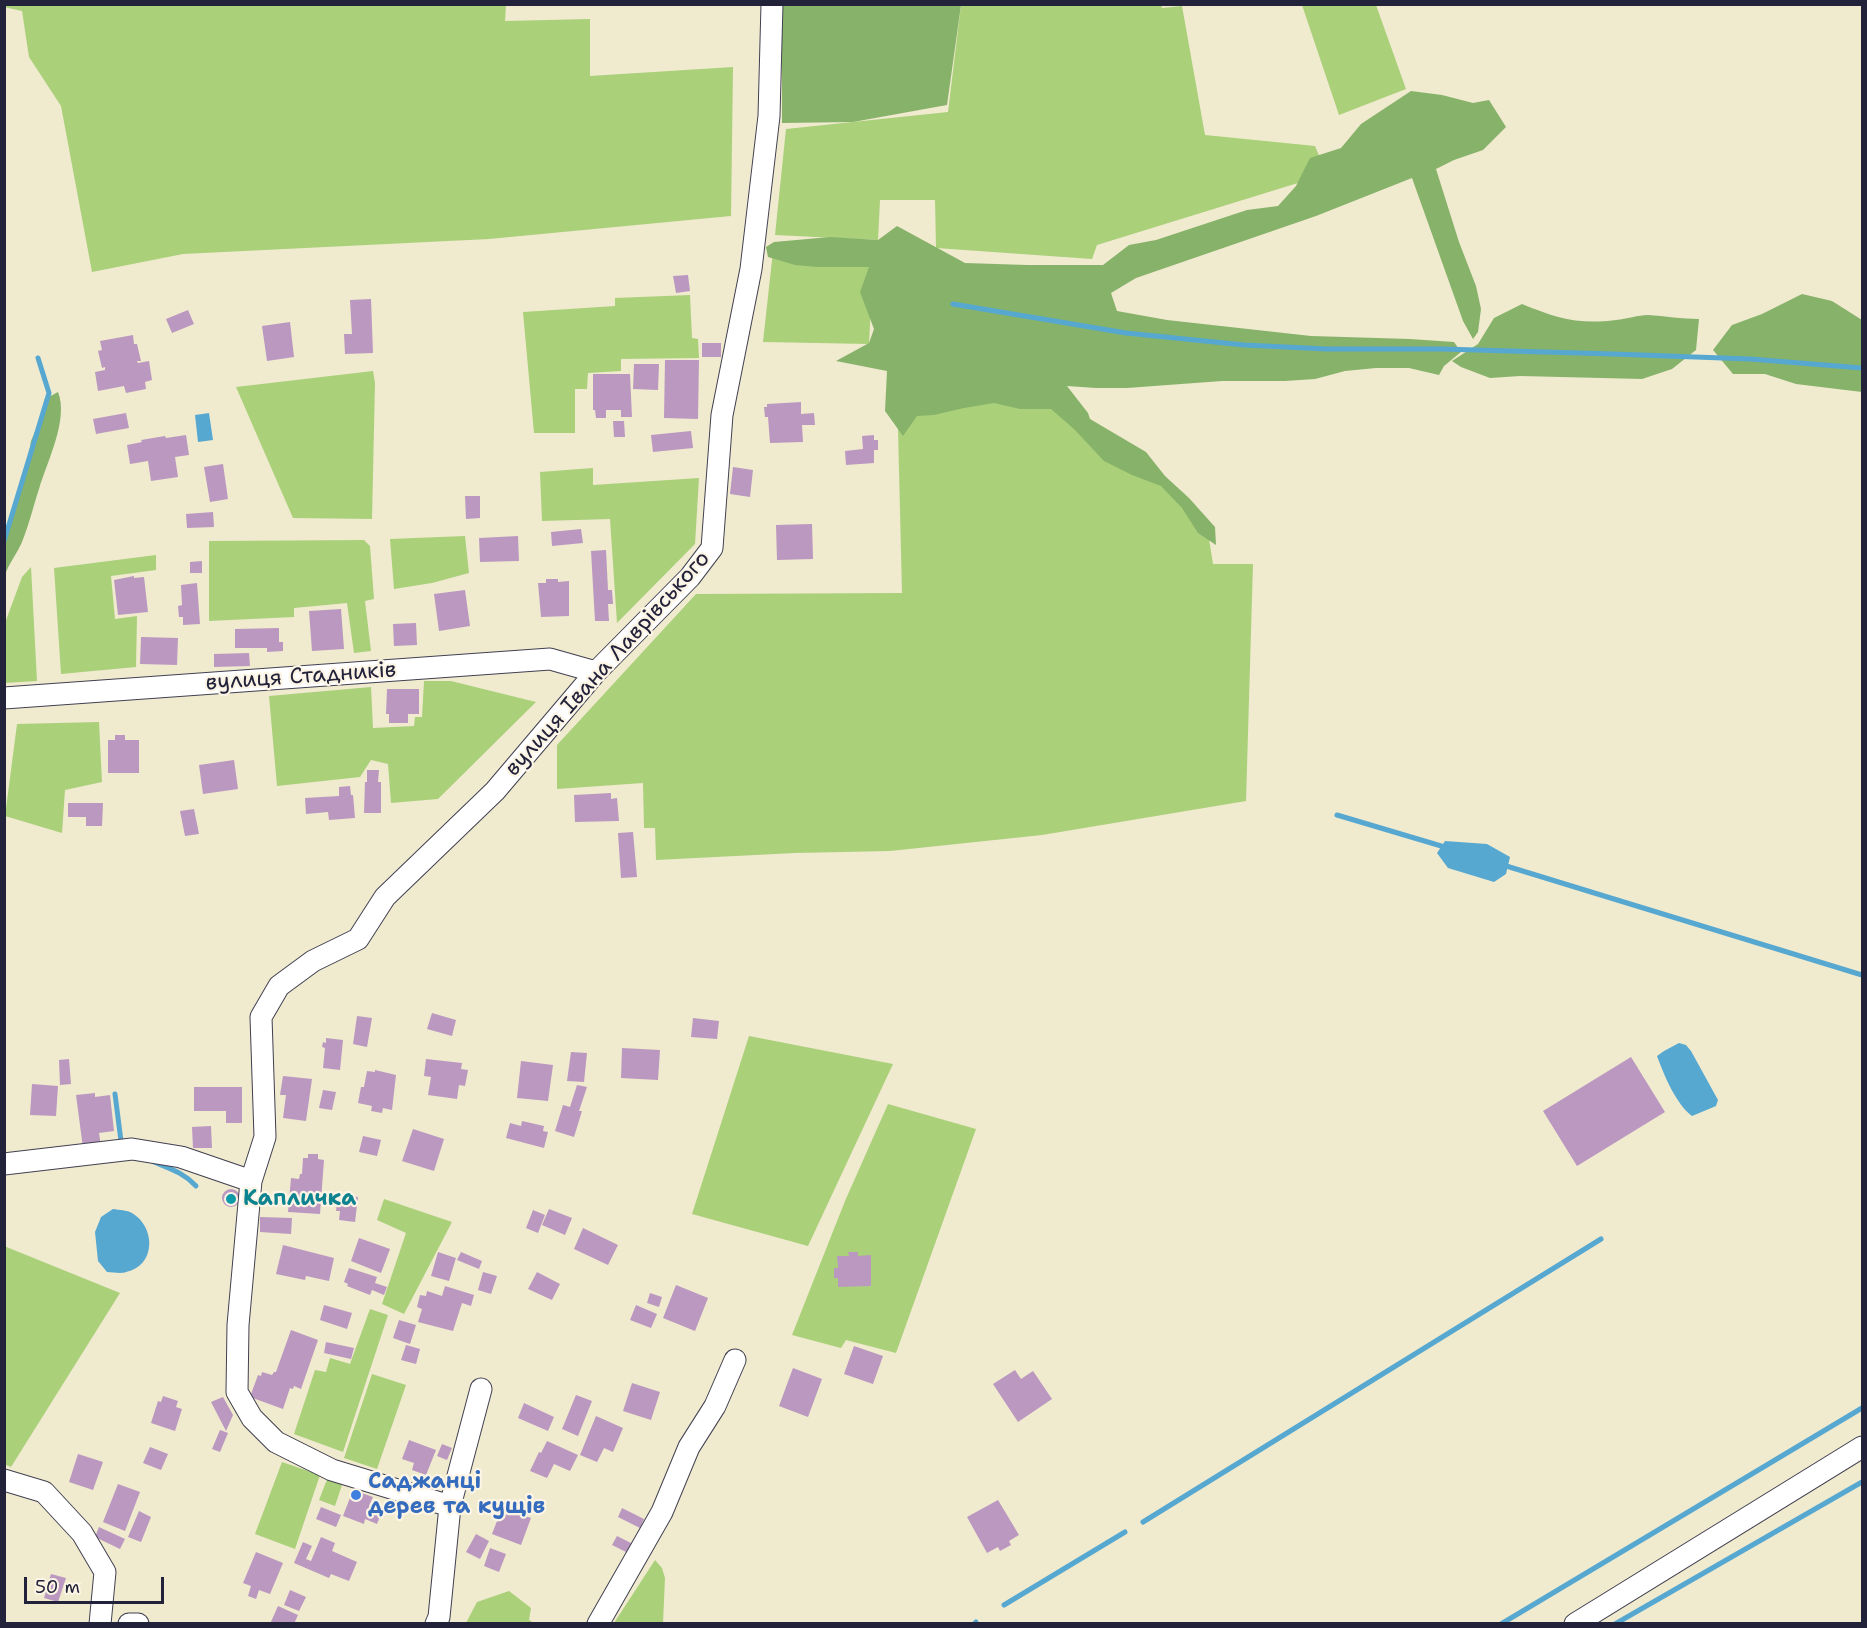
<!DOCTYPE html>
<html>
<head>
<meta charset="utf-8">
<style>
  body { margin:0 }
  #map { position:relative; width:1867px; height:1628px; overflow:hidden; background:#f0eacf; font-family:"Shantell Sans",sans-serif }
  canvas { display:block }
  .frame { position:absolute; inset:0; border:6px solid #22223b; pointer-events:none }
  .scale { position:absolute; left:24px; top:1577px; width:140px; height:27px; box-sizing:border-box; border:3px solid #22223b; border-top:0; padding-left:8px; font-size:18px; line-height:21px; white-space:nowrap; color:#22223b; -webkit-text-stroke:4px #fcf5e5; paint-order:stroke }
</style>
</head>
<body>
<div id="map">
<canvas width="1867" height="1628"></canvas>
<div class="frame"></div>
<div class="scale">50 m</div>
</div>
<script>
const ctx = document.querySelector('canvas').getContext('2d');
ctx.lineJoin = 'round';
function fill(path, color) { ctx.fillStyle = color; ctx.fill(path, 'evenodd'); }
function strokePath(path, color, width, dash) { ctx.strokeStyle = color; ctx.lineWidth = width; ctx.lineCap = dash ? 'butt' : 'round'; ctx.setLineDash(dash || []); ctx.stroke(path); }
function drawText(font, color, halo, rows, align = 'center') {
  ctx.font = font + ' "Shantell Sans",sans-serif'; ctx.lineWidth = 4.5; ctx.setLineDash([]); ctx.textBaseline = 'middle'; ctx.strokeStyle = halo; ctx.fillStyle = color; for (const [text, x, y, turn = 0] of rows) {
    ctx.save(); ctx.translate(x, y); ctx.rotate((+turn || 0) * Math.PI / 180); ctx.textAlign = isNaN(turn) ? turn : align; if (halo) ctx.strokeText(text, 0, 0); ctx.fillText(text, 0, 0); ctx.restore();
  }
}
fill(new Path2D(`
  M1161,4L1162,8L1182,6L1205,135L1315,146L1327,174L1097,245L1092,259L936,248L935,200H880L878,240L775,235L786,129L948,112L961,5Z
  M506,5L505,21L590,19V76L733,67L731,216L489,239L183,254L92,272L61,106L29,57L22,11L4,7L5,4Z
  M1302,5H1376L1406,89L1339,115Z
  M774,242L874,247L869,344L763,342Z
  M690,295L692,338L698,339L699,358L621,359V371L588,373L587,389H575V433H534L523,312L615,306V298Z
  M373,371L375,383L372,519L293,518L236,387Z
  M1014,382L1090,419L1206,520L1213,564H1253L1246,801L1042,835L890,851L795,853L656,860L655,828H644L643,783L557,789V745L696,594L902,593L897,388Z
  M593,468V485L699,478L695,544L617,623L610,519L542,521L540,472Z
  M465,536L469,573L432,583L394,589L390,539Z
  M364,540L370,546L374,599L365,601L371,651L354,653L347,603L294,608V617L209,621V541Z
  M156,555V570L111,576L115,619L137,616L136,667L61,674L54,568Z
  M31,567L37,681L5,683V623L22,577Z
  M424,681H451L536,702L438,799L391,803L388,764L371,760L360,777L277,786L269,696L371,687L373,728L414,726L415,717H422Z
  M99,722L102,782L65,790L62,833L5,816L17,724Z
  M749,1036L893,1064L808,1246L692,1214Z
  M888,1104L976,1129L896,1353L846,1340L841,1348L792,1335L845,1201Z
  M384,1199L452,1222L404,1314L382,1304L406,1233L377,1220Z
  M4,1246L120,1293L11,1467L4,1464Z
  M370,1309L388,1315L343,1452L294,1434L315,1370L326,1372L330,1358L350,1364Z
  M372,1374L406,1385L377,1469L344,1458Z
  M282,1462L320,1475L295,1549L255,1534Z
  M328,1477L343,1482L335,1506L319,1500Z
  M655,1560L662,1568L665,1578L663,1623H614Z
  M509,1591L531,1608L529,1620L534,1623H466L477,1602Z`), '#aad07a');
fill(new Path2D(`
  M782,5H961L947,105L853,122L782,123Z
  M1411,91L1442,95L1473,103L1489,100L1506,127L1483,150L1454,160L1436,169L1459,242L1476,286L1481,309L1478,332L1473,339L1463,321L1412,178L1316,216L1136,278L1111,293L1117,311L1167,320L1311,336L1410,339L1454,342L1461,352L1444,366L1439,375L1409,368H1376L1345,371L1315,379L1285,381H1222L1127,388H1096L1067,386L1088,413L1090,419L1146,452L1165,476L1189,498L1215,527L1216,545L1198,533L1182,508L1161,486L1132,475L1104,461L1074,429L1051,409H1020L994,403L964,408L934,415L917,416L903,436L885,411L887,371L836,361L869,343L874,329L860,292L869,267H817L795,265L768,257L766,247L774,242L830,237L878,240L897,226L965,263L1027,265H1103L1129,245L1156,240L1247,210L1278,206L1296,186L1310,158L1341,148L1361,124Z
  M1802,294L1832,301L1862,320V392L1796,384L1765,374H1733L1713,350L1732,325L1762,314Z
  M1522,304C1556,318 1579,325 1616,320C1627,319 1638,315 1648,315C1665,316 1682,319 1699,319L1696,350L1672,369L1642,379L1520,376L1490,378L1461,367L1452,361L1478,344L1494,318Z
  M58,392C69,419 47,462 39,489C33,507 29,525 22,542C17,554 9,563 5,575V539L28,459L31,441L40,420L45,399Z`), '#87b26a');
fill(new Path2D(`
  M209,413L213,440L198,442L195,415Z
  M1445,841L1487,844L1510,857L1506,874L1494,882L1448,868L1437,853Z
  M1679,1043L1686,1045L1691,1051L1718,1100L1716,1106L1692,1116C1676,1104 1664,1075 1657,1056L1664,1051Z
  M113,1209C119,1210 127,1210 132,1213C156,1227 156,1266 126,1272C121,1274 113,1272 107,1272L98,1261L95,1232L101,1217Z`), '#56a8d1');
strokePath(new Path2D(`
  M953,304L1126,333L1244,345L1327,349H1442L1613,354L1750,359L1862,368
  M4,541L49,393L38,358
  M1337,815L1448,848
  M1503,865L1862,975
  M115,1094L121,1141
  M154,1162C171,1169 184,1173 196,1186
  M1143,1522L1601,1239
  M1004,1605L1125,1532
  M974,1624L976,1622
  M1501,1624L1862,1408
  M1615,1624L1862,1482`), '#56a8d1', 5);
fill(new Path2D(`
  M688,275L690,291L676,293L673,276Z
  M371,299L373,353L345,354L344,334H352L350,300Z
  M188,310L194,324L172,333L166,319Z
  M290,322L294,357L267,361L262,326Z
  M133,335L134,344H137L141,361H137L138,363L149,361L152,380L145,382L146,389L126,393L124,386L98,391L95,372L105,370V367L102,368L98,351L102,350L100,341Z
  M702,343H721V357H702Z
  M665,360H699L698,419L664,418Z
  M634,364H659L658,390L633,389Z
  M593,374H630L632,417H621V410H606V418H596L595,410H593Z
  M801,402V414L814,413L815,425H802L803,442L770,443L768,417H765L764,407H767V404Z
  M126,413L129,428L96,434L93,419Z
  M613,421H624L625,437H614Z
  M691,431L693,448L653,452L651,435Z
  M186,435L189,455L175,457L178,477L151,481L148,461L130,464L127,445L142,442L141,440L165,436L166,438Z
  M874,435V440H878V450H874V463L846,465L845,451L863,449L862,436Z
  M223,464L228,499L210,502L204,467Z
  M733,467L753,470L750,497L730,494Z
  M465,496H480V518L466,519Z
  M213,512L214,527L187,528L186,514Z
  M812,524L813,559L777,560L776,525Z
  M581,529L583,543L552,546L551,532Z
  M518,536L519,561L480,562L479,538Z
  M606,550L608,590H612L613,604H608L609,621H595L591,551Z
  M202,561V573H190V562Z
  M134,576V578L144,577L148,612L118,615L114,580Z
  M546,579H558V582L569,581V616L541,617L538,583H546Z
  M197,583L200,624L183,625V617H179L178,606L182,605L181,585Z
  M465,590L470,626L439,631L434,594Z
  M341,609L344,649L312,651L309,611Z
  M416,623L417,645L394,646L393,624Z
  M279,628V642H283V651L267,652V648H235V629Z
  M141,637L178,638L177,665L140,664Z
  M249,653L250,666L214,667V654Z
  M387,689H419V714H408V723H389V714H386Z
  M115,735H125V740H139V773H108V740H115Z
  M234,760L238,789L203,794L199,765Z
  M367,770H379L378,782H381V813H364L365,782H367Z
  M350,786L351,795H353L355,818L329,820L328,812L306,814L305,798L339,796V787Z
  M611,793V799L617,798L619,821L575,822L574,795Z
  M68,803H103L102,826H86V817H68Z
  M194,809L199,834L185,836L180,811Z
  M633,832L637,877L621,878L618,833Z
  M432,1013L456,1020L452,1036L427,1029Z
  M357,1016L372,1018L367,1047L353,1044Z
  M693,1018L719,1021L717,1039L691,1037Z
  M326,1038L343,1040L340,1070L323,1068L325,1048L322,1047L323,1042L326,1043Z
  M622,1048L660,1050L658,1080L621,1078Z
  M571,1052L587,1053L584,1082L567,1081Z
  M1631,1057L1665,1112L1577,1166L1543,1111Z
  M69,1059L71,1084L60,1085L59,1060Z
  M426,1059L462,1063L461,1069L468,1070L465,1086L459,1085L457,1099L428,1095L431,1077L424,1076Z
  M521,1061L553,1065L548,1101L517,1098Z
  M375,1070L396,1075L392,1110L383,1108L382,1113L371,1111L372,1106L358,1103L361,1087H364L367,1071L375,1072Z
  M283,1076L312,1079L306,1121L283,1118L286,1095H280Z
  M32,1084L58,1086L56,1116L30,1115Z
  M577,1085L587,1087L579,1111H582L574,1137L555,1131L563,1105L570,1107Z
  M194,1087H242V1123H226V1111H194Z
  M323,1090L336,1092L332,1110L319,1108Z
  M95,1093V1097L110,1095L114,1131L99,1133L101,1146L83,1148L76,1095Z
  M522,1121L544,1126L543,1131L548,1132L544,1148L506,1138L510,1123L521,1126Z
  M211,1126L212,1148H193L192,1127Z
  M413,1129L444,1139L434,1171L402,1161Z
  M363,1136L381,1140L377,1156L359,1152Z
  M308,1154H318V1159L324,1160L320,1214L288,1212L291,1178L299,1179L300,1174H302L303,1158H308Z
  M222 1198a9 9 0 1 1 18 0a9 9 0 1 1-18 0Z
  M342,1195L358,1197L355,1222L339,1220L340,1211H336L337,1202H341Z
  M549,1209L572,1218L565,1235L542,1225Z
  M533,1210L545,1215L538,1233L526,1228Z
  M260,1217L292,1218L291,1234L260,1232Z
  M583,1228L618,1245L608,1265L574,1249Z
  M359,1238L390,1249L381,1273L351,1261Z
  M283,1245L334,1258L329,1281L306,1276L305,1280L276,1274Z
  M438,1252L456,1258L449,1281L431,1276Z
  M461,1252L482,1261L479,1269L457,1260Z
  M848,1252H858V1256L871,1255V1286L838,1287V1278H834V1268H838L837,1256H849Z
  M349,1268L377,1277L375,1283L387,1287L384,1295L372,1290L370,1295L347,1286L348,1284L344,1282Z
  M483,1272L497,1276L491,1294L478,1290Z
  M537,1272L560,1284L552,1300L528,1289Z
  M676,1285L708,1298L695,1331L663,1318Z
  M445,1286L474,1295L471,1306L462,1303L453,1331L418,1322L422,1309L417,1307L420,1295L426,1296L427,1291L442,1296Z
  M650,1293L662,1297L659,1307L647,1303Z
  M324,1305L352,1313L347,1329L320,1320Z
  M636,1305L657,1314L651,1328L630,1320Z
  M399,1320L416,1325L410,1344L393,1338Z
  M291,1330L318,1340L301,1389L294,1386L293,1389L290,1388L283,1409L250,1397L258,1375L261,1376L262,1372L272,1375L274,1372H276Z
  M326,1342L354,1348L351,1359L324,1353Z
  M406,1345L420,1349L416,1364L401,1360Z
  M854,1346L883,1356L873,1384L844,1374Z
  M793,1368L822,1379L808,1417L779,1406Z
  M1015,1370L1021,1379L1033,1371L1052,1399L1018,1422L993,1384Z
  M632,1383L660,1392L651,1420L623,1411Z
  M576,1395L592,1401L578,1436L562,1429Z
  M163,1396L178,1401L176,1407L182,1409L175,1431L151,1423L158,1401L161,1402Z
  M223,1397L233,1415L226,1431L211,1402Z
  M524,1403L554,1417L548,1431L518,1418Z
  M596,1416L623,1428L613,1452L604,1448L597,1462L580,1455Z
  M220,1430L228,1433L220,1452L212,1449Z
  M409,1440L436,1450L426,1475L412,1470L414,1463L402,1459Z
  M547,1441L578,1455L570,1471L554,1464L547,1478L530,1471L539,1452L541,1453Z
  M442,1444L452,1448L447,1460L437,1456Z
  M150,1447L168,1454L161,1470L143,1463Z
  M78,1454L103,1462L93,1490L69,1482Z
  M118,1484L140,1492L125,1531L103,1522Z
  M353,1490L373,1497L369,1506L382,1511L377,1524L365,1519L364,1524L343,1516Z
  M998,1500L1019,1535L1009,1541L1011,1545L1000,1551L998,1547L987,1553L967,1517Z
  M321,1507L341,1515L336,1527L316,1519Z
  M502,1508L531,1518L521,1545L492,1534Z
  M622,1508L644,1519L640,1528L618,1517Z
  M139,1511L151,1517L141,1542L128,1537Z
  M99,1527L125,1539L120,1549L95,1537Z
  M476,1534L489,1541L480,1559L466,1552Z
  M617,1536L633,1544L628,1553L612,1545Z
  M321,1537L335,1543L332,1551L357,1562L349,1581L331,1574L329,1578L294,1563L303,1542L312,1546L306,1559L311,1561Z
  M490,1548L506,1554L499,1572L484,1566Z
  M256,1552L283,1563L270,1594L259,1590L256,1599L248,1596L251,1586L243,1583Z
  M51,1574L66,1578L58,1602L44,1598Z
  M290,1590L306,1597L299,1611L284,1605Z
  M278,1606L298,1615L294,1624H270Z`), '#bb98c0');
const street = new Path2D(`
  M4,698L550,659L596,672
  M4,1164L132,1149L181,1157L251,1181
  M4,1480L44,1492L82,1533L105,1572L100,1624
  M450,1506L481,1389
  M129,1624H138
  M436,1624L439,1617L450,1506L332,1470L276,1442L252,1418L237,1392L238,1325L251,1181L265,1137L261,1017L279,986L313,961L358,939L385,897L495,791L596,672L690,577L712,548L722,415L751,269L769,116L772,4
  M598,1624L662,1512L689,1447L715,1406L735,1360
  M1575,1624L1862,1447`);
strokePath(street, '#414051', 23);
strokePath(street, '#fff', 21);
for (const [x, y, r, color] of [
  [231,1199,6,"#0f9aa8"],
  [356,1495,6,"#3f7fe0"]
]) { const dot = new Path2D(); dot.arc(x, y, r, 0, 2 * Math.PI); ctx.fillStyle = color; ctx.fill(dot); strokePath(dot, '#fcf5e5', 2); }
drawText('22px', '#22223b', '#fcf5e5', [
  ["вулиця Івана Лаврівського",608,664,-48],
  ["вулиця Стадників",301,677,-4]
]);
drawText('bold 22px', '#0d838f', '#fcf5e5', [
  ["Капличка",243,1199]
], 'left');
drawText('bold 22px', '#366cbe', '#fcf5e5', [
  ["Саджанці",368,1482],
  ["дерев та кущів",368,1507]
], 'left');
</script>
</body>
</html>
